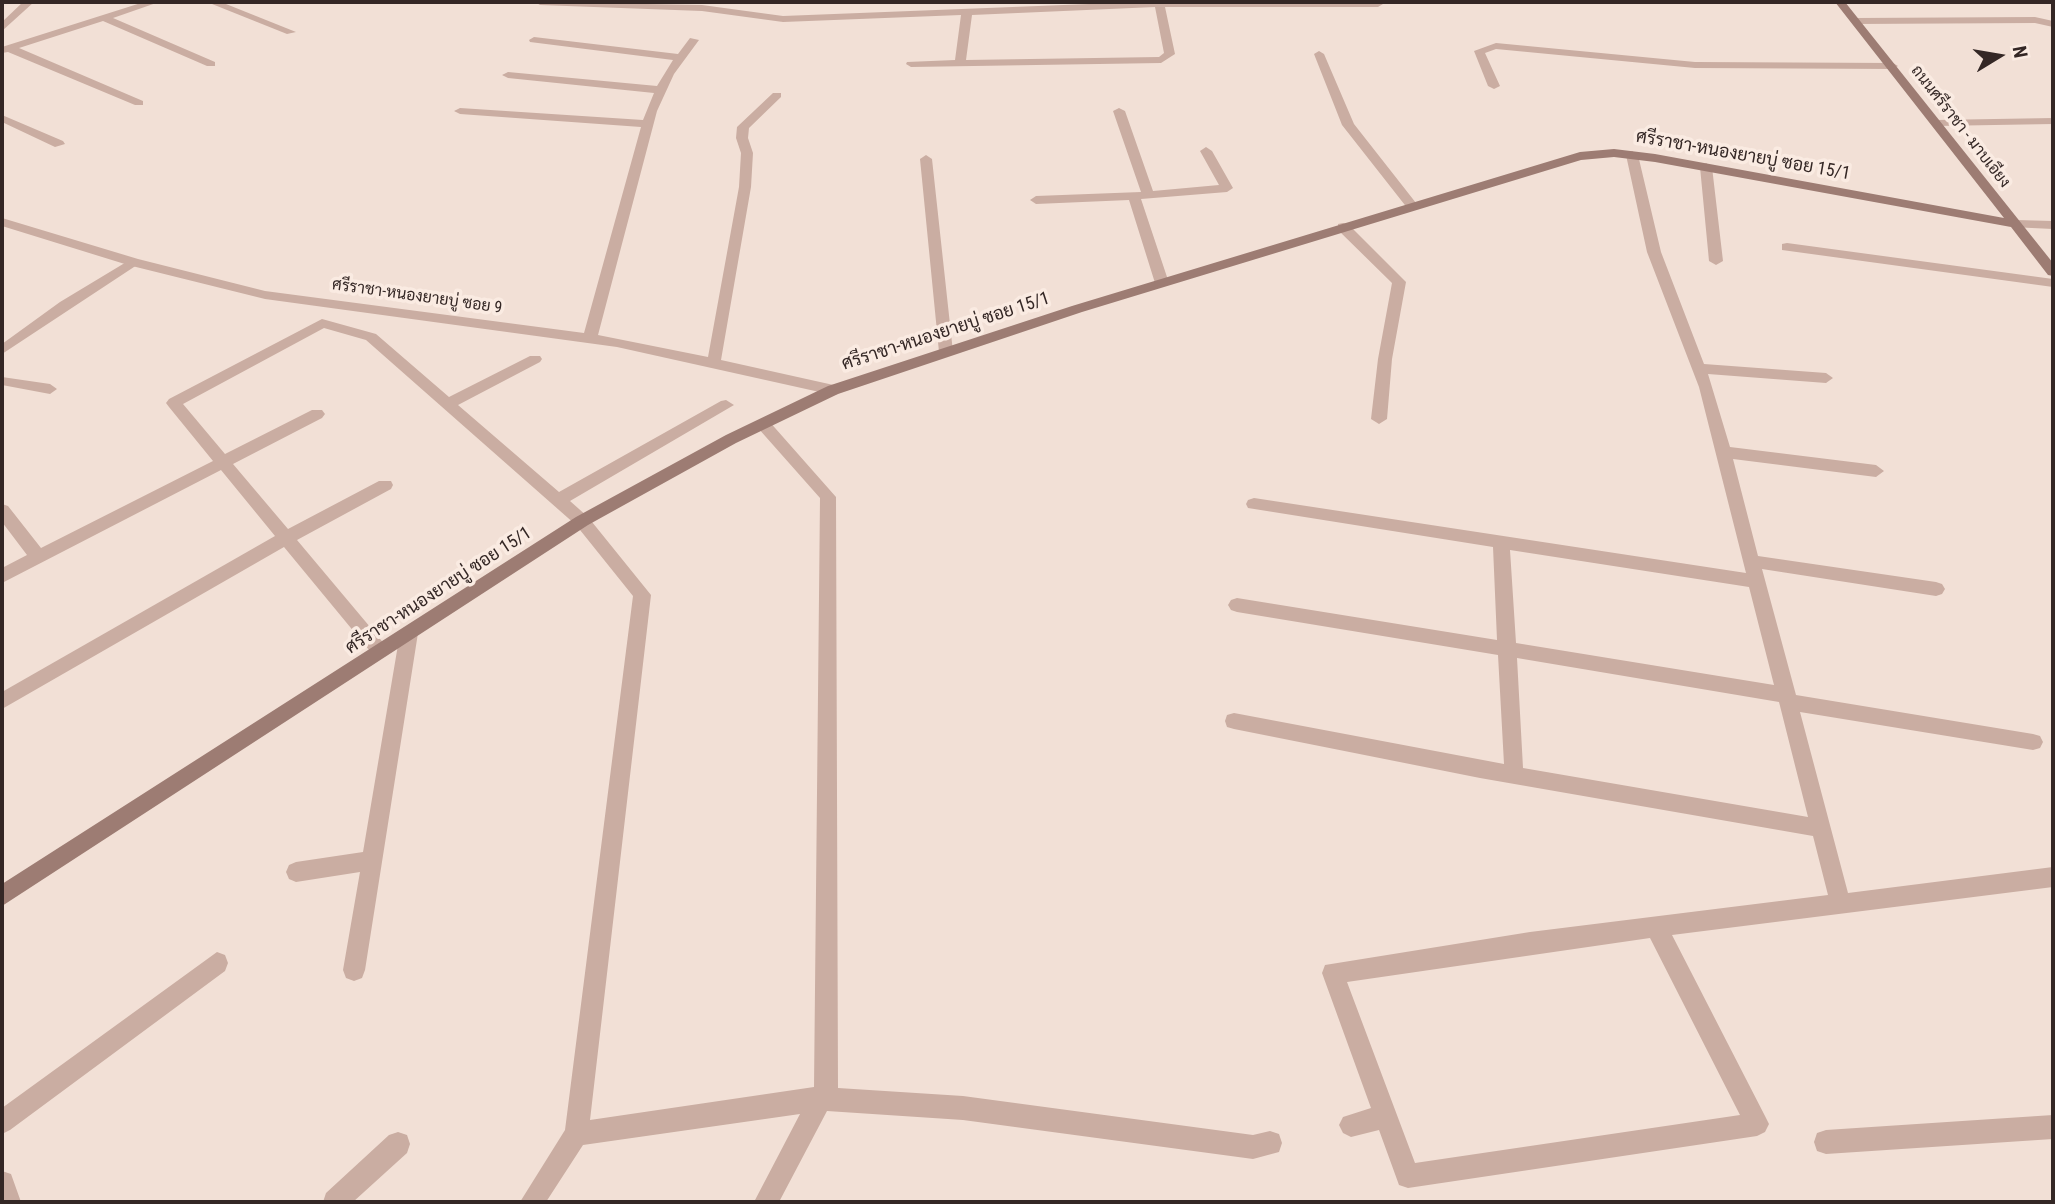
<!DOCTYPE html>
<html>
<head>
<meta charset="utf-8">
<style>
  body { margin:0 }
  #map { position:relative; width:2055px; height:1204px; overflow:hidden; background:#f2e0d6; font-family:"Roboto Condensed",sans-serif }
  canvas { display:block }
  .frame { position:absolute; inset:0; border:4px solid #342725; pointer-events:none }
  .north { position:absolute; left:1964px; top:21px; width:70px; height:70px; -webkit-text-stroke:5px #faebe2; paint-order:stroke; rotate:79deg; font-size:19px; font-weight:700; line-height:28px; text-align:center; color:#342725 }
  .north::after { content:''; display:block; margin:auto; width:24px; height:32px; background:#342725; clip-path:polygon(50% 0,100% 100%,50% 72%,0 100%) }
</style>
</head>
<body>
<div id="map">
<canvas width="2055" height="1204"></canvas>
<div class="frame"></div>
<div class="north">N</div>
</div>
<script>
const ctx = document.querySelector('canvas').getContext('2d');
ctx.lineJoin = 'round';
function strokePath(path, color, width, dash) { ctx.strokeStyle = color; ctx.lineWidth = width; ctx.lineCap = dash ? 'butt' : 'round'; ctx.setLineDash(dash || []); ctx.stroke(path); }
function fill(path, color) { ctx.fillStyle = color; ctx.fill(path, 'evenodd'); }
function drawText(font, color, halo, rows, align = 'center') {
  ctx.font = font + ' "Roboto Condensed",Sarabun,sans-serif'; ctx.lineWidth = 7; ctx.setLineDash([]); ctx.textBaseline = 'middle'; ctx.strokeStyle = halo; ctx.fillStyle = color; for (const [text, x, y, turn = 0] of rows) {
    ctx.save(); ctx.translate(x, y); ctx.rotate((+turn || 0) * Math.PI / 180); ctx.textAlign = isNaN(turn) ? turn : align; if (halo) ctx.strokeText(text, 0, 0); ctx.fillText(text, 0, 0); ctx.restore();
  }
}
strokePath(new Path2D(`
  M1983,151L1991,158`), '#b6978c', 2.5, [2.5, 2.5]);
fill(new Path2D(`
  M2053,118V124L1936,126L1931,123L1936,120Z
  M133,258L139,262L137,265L2,354V344L60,302Z
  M2,377L50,384L57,389L50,394L2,385Z`), '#caada2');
fill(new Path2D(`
  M23,2H34L2,31V22Z
  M144,2H159L113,18L215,62V66H207L103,21L19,48L143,101V105H135L8,52L2,53V47Z
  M207,2H221L296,32L287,34Z
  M535,2L702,5L783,16L1140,2H1382L1383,4L1378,7H1165L1175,54L1161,63L911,67L906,64L907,62L955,60L961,15L783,22L702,11L540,5ZM1155,7L1164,53L1159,57L966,60L972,15Z
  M2035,17L2053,21V27L2035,23L1856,24L1851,21L1856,18Z
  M534,37L678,54L690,38L699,40L674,74L657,111L598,335L708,357L739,187L741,153L736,138L737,127L773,93H781V97L749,128L748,138L753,153L751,187L721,360L838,386L840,390L838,394L833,395L617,347L265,299L128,265L2,226V218L138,259L265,291L584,333L641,127L460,114L454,111L460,108L643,120L654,93L508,78L502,75L508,72L657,86L673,60L530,42L529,40Z
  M1496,43L1695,62L1893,63L1898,66L1893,69L1695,68L1496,49L1485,53L1500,86L1494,89L1488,86L1474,51Z
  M1319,51L1324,54L1354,124L1416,203V209H1408L1342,125L1314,54Z
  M1119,108L1125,111L1153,191L1219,185L1200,151L1206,147L1212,151L1233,188L1227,192L1141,199L1169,283L1162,287L1155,283L1129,200L1036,204L1030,200L1036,196L1141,192L1113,111Z
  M2,115L63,141L65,144L55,147L2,122Z
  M1632,151L1638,155L1661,252L1704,364L1826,373L1833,378L1826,383L1708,374L1730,447L1876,465L1884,471L1876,477L1733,459L1758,556L1936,582L1942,584L1945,589L1942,594L1936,596L1762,569L1796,695L2033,734L2040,736L2043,742L2040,748L2033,750L1800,712L1848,893L2053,867V887L1672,935L1765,1116L1769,1124L1765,1132L1757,1136L1408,1188L1399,1185L1379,1130L1351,1137L1343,1133L1339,1125L1343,1117L1371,1108L1322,973L1325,965L1530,932L1828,895L1813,836L1480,778L1234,729L1227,727L1225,721L1227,715L1234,713L1504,764L1498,655L1237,612L1231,610L1228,605L1231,600L1237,598L1497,640L1493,547L1248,508L1246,504L1248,500L1254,498L1746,573L1699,387L1647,252L1626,155ZM1510,550L1749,587L1774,685L1516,643ZM1517,658L1779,702L1808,817L1523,768ZM1650,938L1740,1115L1415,1163L1347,982Z
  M926,155L932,159L953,352L946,357L939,352L920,159Z
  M1706,163L1712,167L1723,261L1716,265L1709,261L1700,167Z
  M2016,220L2053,221V229L2011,227V221Z
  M1343,223L1348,224L1406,282L1392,359L1387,419L1379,424L1371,419L1378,359L1392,283L1338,230V224Z
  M1787,243L2053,279V287L1782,250V244Z
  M322,319L376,334L449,397L530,356H540L542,359L540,362L458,405L559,492L721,401L726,400L734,405L570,501L588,517L651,595L590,1120L814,1087L820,498L758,428L755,424L758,420H768L836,497L838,1088L963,1096L1253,1135L1270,1131L1279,1134L1282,1143L1279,1152L1253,1159L963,1120L827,1111L779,1202H754L800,1114L583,1145L546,1202H520L565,1130L633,596L576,525L366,340L324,328L183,404L225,454L312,410H322L325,414L322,418L233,464L288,529L379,481H391L393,485L391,489L297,540L386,646L389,651L386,656L380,658L374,656L284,547L2,709V692L275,536L221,470L2,583V568L27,555L2,522V504L8,506L41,548L213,461L169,407L166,403L169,399Z
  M409,626L415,628L418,633L365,970L362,978L354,981L346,978L343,970L360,872L296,882L289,879L286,872L289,865L296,862L363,852L400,633L403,628Z
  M217,952L225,955L228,963L225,971L10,1130L2,1134V1108Z
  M2053,1115V1139L1826,1154L1817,1151L1814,1142L1817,1133L1826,1130Z
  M398,1132L407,1135L410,1144L407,1153L353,1202H323L326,1193L389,1135Z
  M2,1171L11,1174L21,1202H2Z`), '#caada2');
fill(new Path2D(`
  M1835,2H1845L2053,263V276L2048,275L2011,227L1655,162L1614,157L1581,160L1082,312L838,394L736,443L588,525L2,906V884L576,517L726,435L828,386L1072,306L1580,152L1614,149L1655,154L2004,218Z`), '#9d7c73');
drawText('16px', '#342725', '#faebe2', [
  ["ถนนศรีราชา - มาบเอียง",1960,127,52],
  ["ศรีราชา-หนองยายบู่ ซอย 9",417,297,8]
]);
drawText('18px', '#342725', '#faebe2', [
  ["ศรีราชา-หนองยายบู่ ซอย 15/1",1743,156,10],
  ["ศรีราชา-หนองยายบู่ ซอย 15/1",946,332,-18],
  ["ศรีราชา-หนองยายบู่ ซอย 15/1",439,591,-33]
]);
</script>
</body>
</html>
